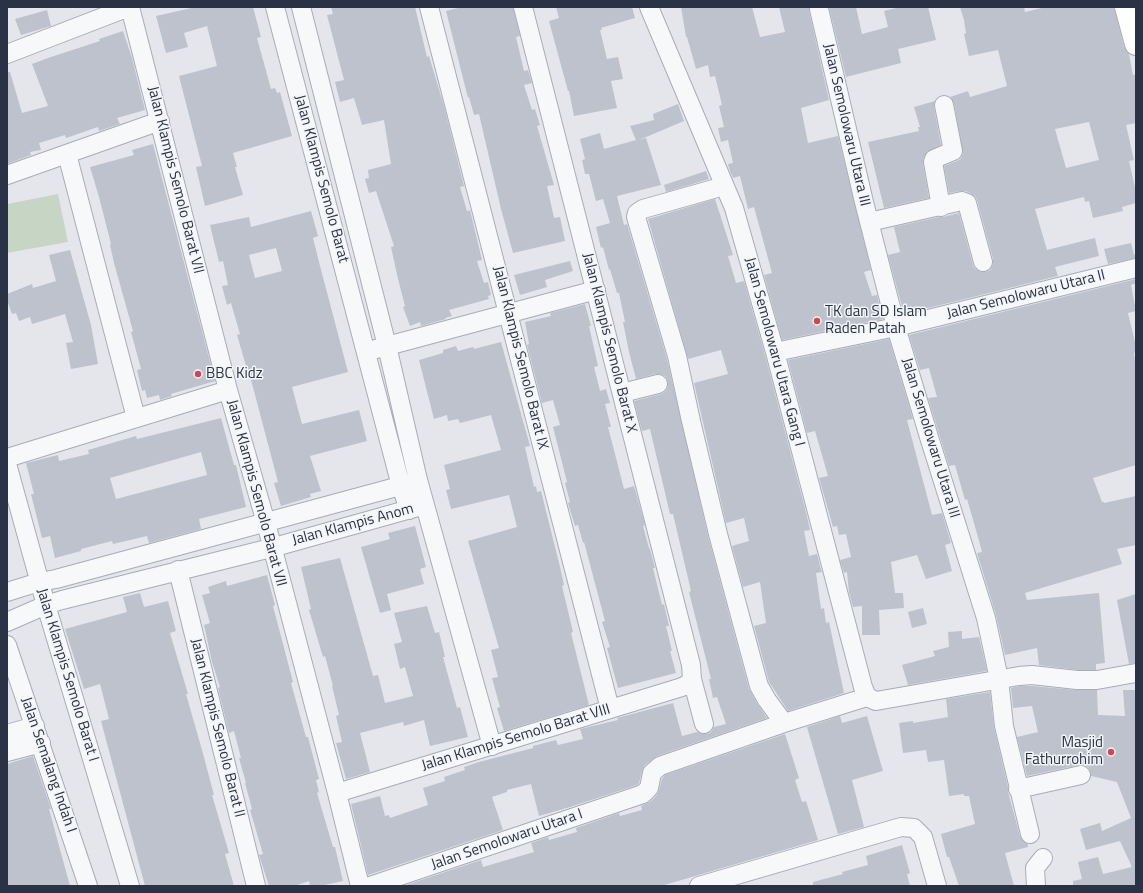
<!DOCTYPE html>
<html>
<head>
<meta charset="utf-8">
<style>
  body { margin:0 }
  #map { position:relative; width:1143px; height:893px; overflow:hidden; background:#e4e6ec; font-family:"Titillium Web",sans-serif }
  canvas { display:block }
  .frame { position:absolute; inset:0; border:8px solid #2a3246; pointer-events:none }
</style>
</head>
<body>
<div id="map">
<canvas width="1143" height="893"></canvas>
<div class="frame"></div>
</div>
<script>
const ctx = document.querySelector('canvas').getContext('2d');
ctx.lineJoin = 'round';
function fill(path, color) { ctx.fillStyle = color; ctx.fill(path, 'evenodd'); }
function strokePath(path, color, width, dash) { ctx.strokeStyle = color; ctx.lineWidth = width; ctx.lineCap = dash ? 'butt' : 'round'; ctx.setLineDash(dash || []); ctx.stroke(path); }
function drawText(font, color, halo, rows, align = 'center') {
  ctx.font = font + ' "Titillium Web",sans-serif'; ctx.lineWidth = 3; ctx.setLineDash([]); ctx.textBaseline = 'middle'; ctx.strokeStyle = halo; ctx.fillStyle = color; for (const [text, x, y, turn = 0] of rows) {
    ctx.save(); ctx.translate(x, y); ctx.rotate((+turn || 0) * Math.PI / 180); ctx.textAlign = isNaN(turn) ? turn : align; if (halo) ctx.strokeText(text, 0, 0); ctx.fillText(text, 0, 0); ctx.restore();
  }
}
fill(new Path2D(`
  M58,194L68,242L7,253V204Z`), '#c7d6c4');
fill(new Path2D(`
  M196,7H253L261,37L257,38L271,89L275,88L277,93L280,92L292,136L233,153L237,167H235L243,195L205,206L196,167L202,166L179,76L217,66L207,26L184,33L188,47L166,53L156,16Z
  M331,7H415L427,57L429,56L444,106L464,186L460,187L467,211L470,210L482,260L477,261L484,283L488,282L491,295L488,296L489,299L449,310L452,316L445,318L446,319L421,326L420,322L410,326L403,307L405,306L398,279L391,247L394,246L376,191L369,193L365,179L369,178L368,170L391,164L384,120L362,125L354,98L340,102L335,82L344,80L327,15L333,14Z
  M462,7H513L520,36L516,37L524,71L528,70L532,83L524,85L532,110L535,109L540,125L537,126L554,185L547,186L554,218L560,217L565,241L513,253L501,209L479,114L474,115L469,97L468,98L446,11Z
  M556,7H632L635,18L601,28L602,30H600L607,59L618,57L623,79L611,81L617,108L574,116L569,91H568L549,21L559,18Z
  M681,7H752L760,37L785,32L779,7H809V11L829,100L801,108L808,143L838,136L871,270L864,272L872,296L877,295L883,319L782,340L764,275L772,273L754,207L748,209L740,176L733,178L730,171L728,164L733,163L728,140L721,142L718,128L724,127L719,106L722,105L715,76L710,77L708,65L696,69L687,37H686Z
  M829,7H856L862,34L888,27L884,11L900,7H928L936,40L898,49L901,63L846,77Z
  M960,7H1024L1025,12L1046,7H1114L1124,47L1129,54L1133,75L1136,74V123L1126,125L1134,160L1129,161L1136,192V203L1122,207L1123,211L1093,218L1089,201L1085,202L1084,197L1035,209L1047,250L1095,238L1099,256L1055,267L1058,276L904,314L888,255L900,252L894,227L939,217H943L959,213L973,265L975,269L980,272H985L990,270L993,264V259L977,200L975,196L966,191H960L949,193L944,166L957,161L961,158L963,153L954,103L950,97L968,91L970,97L1007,86L998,50L969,56L964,34L966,33L964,20ZM1089,122L1099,160L1066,168L1055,129Z
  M47,10L51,26L21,35L15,19Z
  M123,31L132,58L145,110L117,118L120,124L99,131L98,127L66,138L65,135L39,143L41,150L30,152L31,155L7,164V72H10L22,113L48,106L32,64L48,58L100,41L99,39Z
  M935,101L934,107L941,145L927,152L923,159V164L929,198L884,208L868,142L919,131L918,127H920L914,107Z
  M678,104L684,121L639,140L646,138L661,185L617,196L624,225L627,224L667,359L708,536L749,689L758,705L767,718L657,756L645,765L642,771L639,783L637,785L570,807L539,816L531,784L507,790V792L492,797L503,830L368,875L351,804L380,796L385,816L389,815L390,818L428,805L423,788L445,781L444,777L465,770L464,767L479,762L533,748V746L556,740L558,745L583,739L580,729L618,720L617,718L673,703L682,736L697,732L702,734H707L711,732L714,727L726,724L717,697L713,698L709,679H711L689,592L691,591L673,514H670L650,429L642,431L634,401L661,394L665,392L668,387V382L665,376L660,374H655L636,379L629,352L623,322H625L619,293H617L610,269L609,270L603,247L601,248L596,227L610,223L603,199L596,201L589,174H585L582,160L585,159L580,139L600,133L604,149L636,140L630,126L654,120L653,114Z
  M153,144L215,381L171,394L172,396L160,400L159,395L147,398L145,390L142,391L137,370L141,369L131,332L133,331L114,263L110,245L111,244L99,197L90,167L134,155L132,150Z
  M706,171L709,179L666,192L664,185Z
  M715,199L733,255L728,256L736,283L744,281L765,355L806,512L810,530L804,531L809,556L817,554L821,570L822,572L816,573L821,609L824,608L826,623L829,622L844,693L788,711L769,682L754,626L766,623L760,582L743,587L732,546L749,541L744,518L726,523L694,383L728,374L721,350L688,359L648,219Z
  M311,211L318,236L313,238L319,262L348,372L292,387L302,424L359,410L367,441L310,456L321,491L310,494L311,497L281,506L274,483L278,482L250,376H249L237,335L240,334L231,303L227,305L222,286L228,285L223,261L219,262L210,225L249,217L251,227ZM276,248L282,271L255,278L249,255Z
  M1131,243L1134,255L1136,254V258L1108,264L1104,249Z
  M70,250L91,325L98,364L71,369L66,343L73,342L65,314L32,324L30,317L19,321L16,313L12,314L7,300V294L32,284L33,288L56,281L49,255Z
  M570,261L573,271L545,280L547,287L520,295L514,275Z
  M1136,279V283L1131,285L1136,311L1128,313L1136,346V352L1134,353L1136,367V465L1093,478L1102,502H1104V503L1136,496V545L1117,549L1122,564L1025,593L1027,600L1099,593L1105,663L1096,664V670H1078L1039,665L1037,648L1005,655L996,615L977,553L982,552L978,537L967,499L965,500L955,465L949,466L928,398L937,397L929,368L920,370L909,335Z
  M585,304L591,326H589L598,366L594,367L600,391L606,389L610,403L605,404L611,427H608L614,450L624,489L634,486L645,525L643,526L649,548L650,549L655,568H653L662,605L664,604L669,626H666L672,651H670L676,673L618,688L607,648L610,647L602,622L605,621L584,542L583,543L578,525L575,526L568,503L570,502L565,483L567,482L553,427L560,425L553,400L542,403L527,345L529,344L525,322L551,316L550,313Z
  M889,339L913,419L907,420L932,515L942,513L951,543L945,545L952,571L926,579L917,555L891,562L895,593H903L904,608L879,610L880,635H862V606L853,607L849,592L847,572L844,573L840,560L851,557L846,534L839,535L837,526L833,527L819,478L828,476L815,431L807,433L788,360Z
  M501,342L530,446L525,447L534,487L536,486L537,492L541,491L560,567L564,585L562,586L573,632L571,633L589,705L504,731L497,708L500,707L492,678L498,677L491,650L499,648L468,541L517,527L509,495L451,509L446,490L450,489L444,465L501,450L491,415L460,423L458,419L448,421L447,415L434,419L419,360L443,353V350L456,346L458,351L473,347L474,349Z
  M221,418L234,465H236L246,507L199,519L201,529L149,543L147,536L113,544L112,541L81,549V551L55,558L50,536L42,538L31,494H34L26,463L58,455L59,461L89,454L88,450L136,436L137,439ZM201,452L207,475L116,499L110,478Z
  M415,526L426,567L420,569L424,584L387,594L391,610L380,613L361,547L390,539L388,533Z
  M340,558L373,676L378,675L385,703L413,696L405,667L400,669L394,644L402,642L394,613L427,606L435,633L439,632L445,657H443L457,708L460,707L468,737L430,746L424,720L404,726L403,722L360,733L370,772L346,779L336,743L342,742L336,716L339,715L332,686H333L325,656L323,657L309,610L311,609L301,567Z
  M267,575L275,605L273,606L293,682L291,683L306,737H308L319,779L316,780L319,792L317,793L333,847H335L343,881L320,886H310L309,881L294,886H269L259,855L263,854L250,810L252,809L245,783H246L239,758H241L234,731L229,733L218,688L220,687L212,662L204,625L210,623L202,595L210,593L208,587L226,581L227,586Z
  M140,593L144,607L168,601L176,631L170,633L188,694H186L202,750L214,795H212L229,853L225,854L234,886H145L101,721L109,719L100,684L84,689L65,629L127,612L123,597Z
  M1136,594V663L1129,664L1117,600Z
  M923,608L927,624L912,628L908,612Z
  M962,631V639L979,637L987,671L908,685L902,665L935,656L933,651L949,647L948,632Z
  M1020,686H1032L1076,690H1097L1098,715L1125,716L1123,690H1135L1136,886H1073V881L1082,879L1078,862L1098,857L1103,874L1132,867L1120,841L1086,850L1080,829L1100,823L1102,831L1131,818L1117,782L1091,776L1089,768L1085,765H1079L1027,776L1017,737L1038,732L1032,706L1013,708L1011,688Z
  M990,692L994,728L1008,787V792L1020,836L1023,841L1028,844V847L1005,853L1014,886H959L949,857H947L941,834L975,824L969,796H964V794L949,796L944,760L928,762L926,750L903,753L899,723L913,721V723L948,717L946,699Z
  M840,716L842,723L867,716L883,771L852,780L864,827L838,834L807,727Z
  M785,734L799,778L795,780L802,802L806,801L818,840L661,886H403L481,860L483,867L534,852L531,843L548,837L549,840L577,832L576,828L619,813L620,816L642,810L641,806L650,802L657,795L659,790L662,779L665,775Z
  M33,756L50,806L51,809H49L70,886H7V764Z
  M902,845L910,873L907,874L910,886H813V882L843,874L842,872L868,865L866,856Z`), '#bdc2cc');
const street = new Path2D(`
  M130,7L228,390L266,523L337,793L360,886
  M275,7L401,486L409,510
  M301,7L387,346L418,480L492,746
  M429,7L610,709
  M523,7L691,665L692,679L704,724
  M649,7L734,208L775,352L863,687L867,697L876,701L1019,676L1032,675L1077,680H1097L1136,673
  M819,9L864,202L896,327L929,437L986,618L999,679L1004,726L1030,834
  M7,54L129,7
  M67,154L136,418
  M7,175L160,121
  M724,186L643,209L637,213L636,217L677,356L691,421L718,534L759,686L767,700L784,723
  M941,207L933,162L934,159L953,151L944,105
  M869,222L962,201L967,203L983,262
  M376,349L596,290
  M775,352L896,327L1136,268
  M622,393L658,384
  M7,458L228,390
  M7,464L46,605L130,886
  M178,570L256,886
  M7,592L39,582L56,579L411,483
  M7,622L46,605L62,600L271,548L421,506
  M7,645L88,886
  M7,734L35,726
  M7,752L41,743
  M1018,789L1081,775
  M337,793L682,687L688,684L692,679
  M370,886L643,794L649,788L652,773L660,766L784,723L867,697
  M699,886L901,827L914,828L923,837L937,886
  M1036,886L1035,868L1043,858`);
const secondary = new Path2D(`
  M1126,7L1136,44`);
strokePath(street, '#a8acb7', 20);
strokePath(secondary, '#a8acb7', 24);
strokePath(street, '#f7f8fa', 18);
strokePath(secondary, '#fff', 22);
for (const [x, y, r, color] of [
  [817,321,4,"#d5454d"],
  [198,374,4,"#d5454d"],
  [1111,752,4,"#d5454d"]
]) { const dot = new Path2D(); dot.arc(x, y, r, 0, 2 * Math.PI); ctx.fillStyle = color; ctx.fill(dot); strokePath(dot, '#f4f5f9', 1.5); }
drawText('15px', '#2a3246', '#f4f5f9', [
  ["Jalan Semolowaru Utara III",846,125,77],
  ["Jalan Klampis Semolo Barat",321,179,75],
  ["Jalan Klampis Semolo Barat VII",175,180,76],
  ["Jalan Semolowaru Utara II",1026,295,-14],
  ["Jalan Klampis Semolo Barat X",609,343,76],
  ["Jalan Semolowaru Utara Gang I",774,352,75],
  ["Jalan Klampis Semolo Barat IX",520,358,76],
  ["Jalan Semolowaru Utara III",930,438,73],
  ["Jalan Klampis Semolo Barat VII",256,493,75],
  ["Jalan Klampis Anom",353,525,-15],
  ["Jalan Klampis Semolo Barat I",67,675,73],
  ["Jalan Klampis Semolo Barat II",217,728,76],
  ["Jalan Klampis Semolo Barat VIII",516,738,-17],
  ["Jalan Semalang Indah I",48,765,71],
  ["Jalan Semolowaru Utara I",507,840,-19]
]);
drawText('15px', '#2a3246', '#f4f5f9', [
  ["TK dan SD Islam",825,312],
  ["Raden Patah",825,329],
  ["BBC Kidz",206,374],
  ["Masjid",1103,743,"right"],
  ["Fathurrohim",1103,760,"right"]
], 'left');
</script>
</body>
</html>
